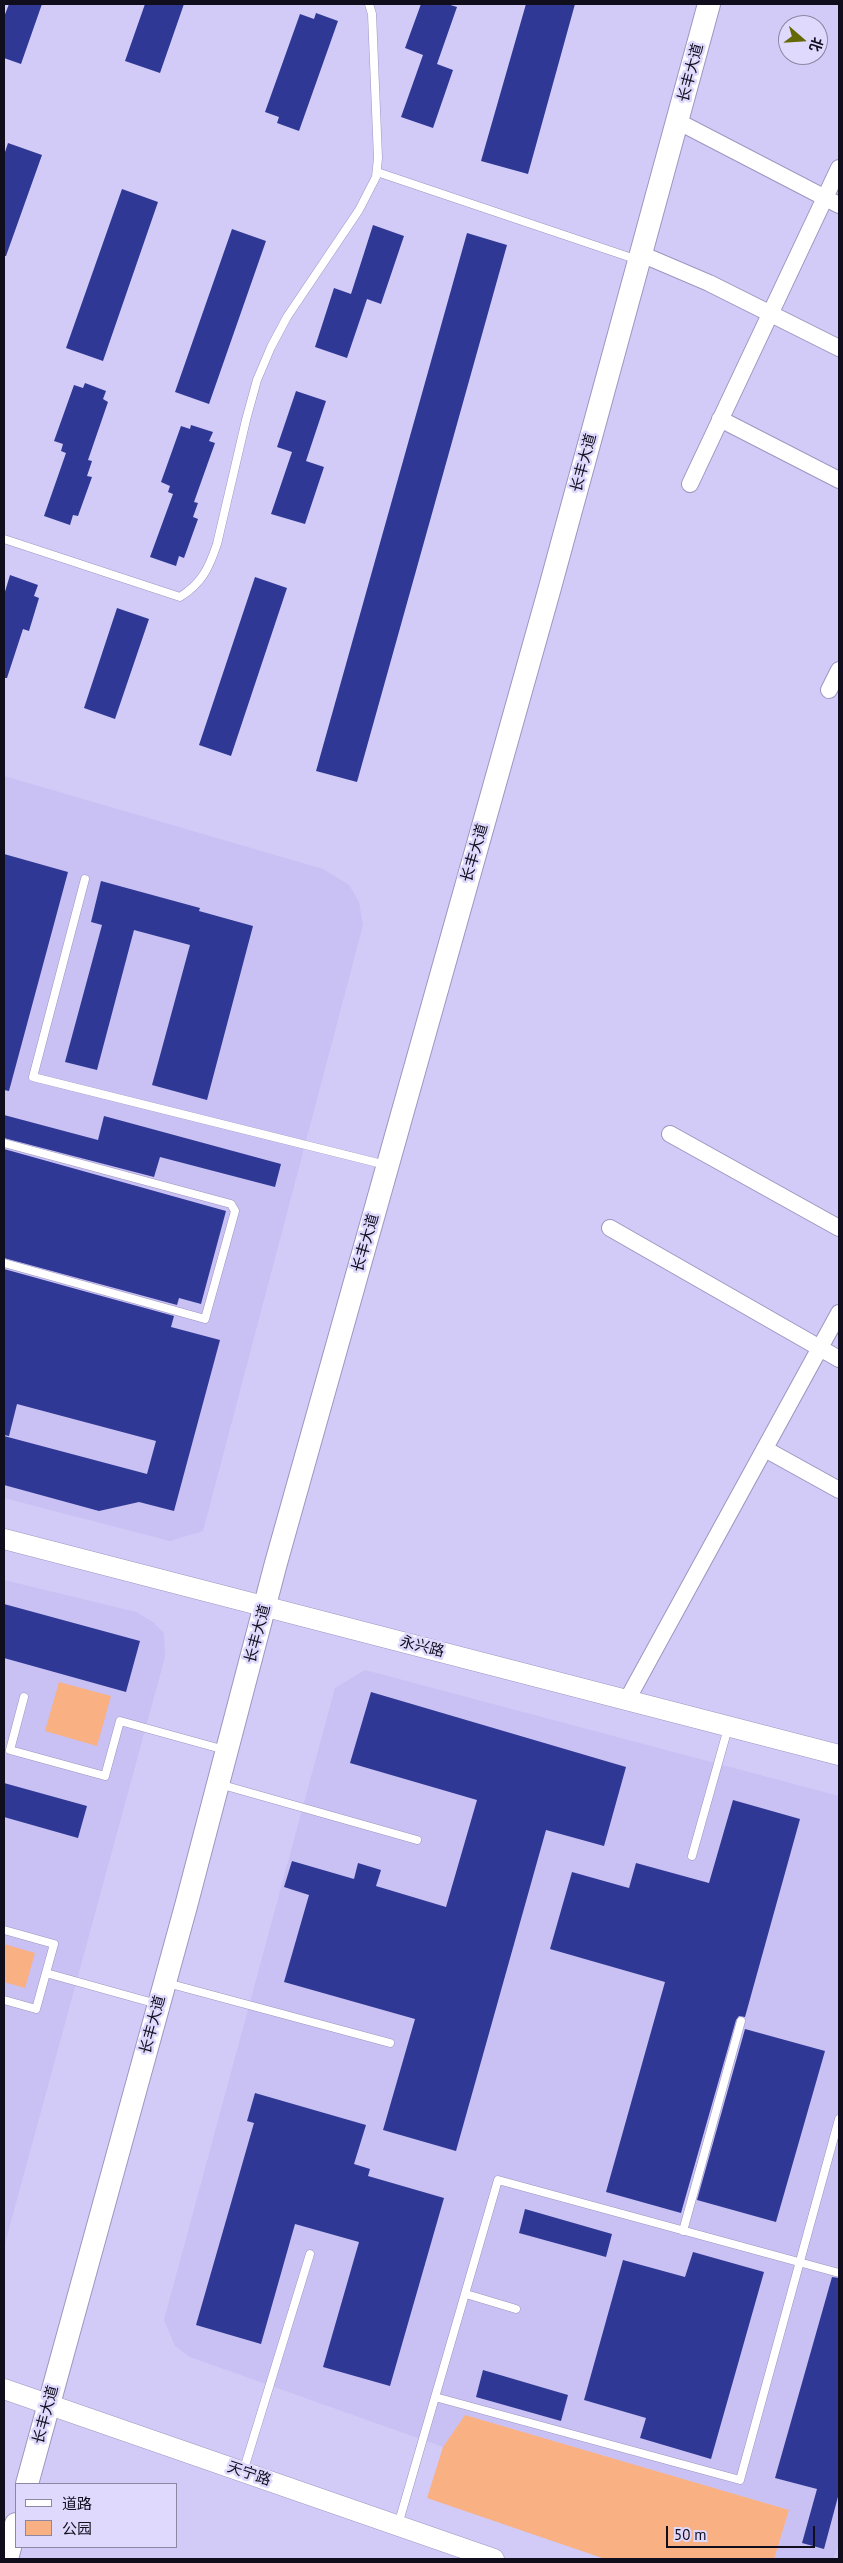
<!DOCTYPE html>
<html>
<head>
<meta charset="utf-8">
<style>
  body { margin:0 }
  #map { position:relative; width:843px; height:2563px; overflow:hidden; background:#d2cbf7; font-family:"PT Sans","Noto Sans SC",sans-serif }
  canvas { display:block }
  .frame { position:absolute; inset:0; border:5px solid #100d1c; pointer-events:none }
  .legend { position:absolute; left:15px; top:2483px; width:162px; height:65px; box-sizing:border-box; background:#dfd9fd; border:1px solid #8c87a3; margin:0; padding:6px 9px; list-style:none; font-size:15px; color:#100d1c }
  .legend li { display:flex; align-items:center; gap:10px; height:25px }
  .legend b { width:25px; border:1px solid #8c87a3 }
  .north { position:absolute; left:778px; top:15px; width:50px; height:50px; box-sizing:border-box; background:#dfd9fd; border:1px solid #8c87a3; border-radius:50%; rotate:109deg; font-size:14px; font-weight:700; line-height:20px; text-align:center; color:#100d1c }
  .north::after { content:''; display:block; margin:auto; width:18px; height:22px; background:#646807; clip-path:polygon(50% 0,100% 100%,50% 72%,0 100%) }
  .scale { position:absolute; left:666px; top:2526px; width:149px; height:22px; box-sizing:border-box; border:2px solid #100d1c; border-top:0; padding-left:6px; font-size:15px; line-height:18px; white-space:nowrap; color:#100d1c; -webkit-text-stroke:4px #dfd9fd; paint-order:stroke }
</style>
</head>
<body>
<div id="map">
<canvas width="843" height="2563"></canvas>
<div class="frame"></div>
<ul class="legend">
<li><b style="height:6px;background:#fff"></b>道路</li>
<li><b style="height:14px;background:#f9b083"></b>公园</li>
</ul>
<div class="north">北</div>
<div class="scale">50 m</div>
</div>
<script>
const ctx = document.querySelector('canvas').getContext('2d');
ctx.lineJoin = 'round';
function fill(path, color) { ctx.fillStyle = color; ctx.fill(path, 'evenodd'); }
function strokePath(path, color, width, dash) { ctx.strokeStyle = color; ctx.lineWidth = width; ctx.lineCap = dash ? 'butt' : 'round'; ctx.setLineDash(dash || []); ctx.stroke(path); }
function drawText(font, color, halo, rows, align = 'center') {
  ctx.font = font + ' "PT Sans","Noto Sans SC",sans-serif'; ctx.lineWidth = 5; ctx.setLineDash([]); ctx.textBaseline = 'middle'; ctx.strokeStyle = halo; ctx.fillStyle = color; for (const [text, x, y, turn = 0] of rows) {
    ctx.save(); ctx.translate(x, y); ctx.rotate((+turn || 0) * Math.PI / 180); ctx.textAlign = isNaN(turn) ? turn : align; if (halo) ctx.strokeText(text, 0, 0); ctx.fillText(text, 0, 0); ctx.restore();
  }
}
fill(new Path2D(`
  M4,776L323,869L349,885L359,902L363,925L203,1531L170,1541L4,1498Z
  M4,1580L136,1612L153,1622L164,1633L165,1657L4,2247Z
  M365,1670L839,1796V2546L833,2559H774L789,2510L465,2415L443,2447L190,2357L175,2346L164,2320L335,1688Z`), '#c9c0f3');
fill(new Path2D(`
  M59,1682L111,1696L97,1746L45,1731Z
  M4,1944L35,1953L25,1988L4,1982Z
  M465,2415L789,2510L774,2559H605L427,2498L443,2447Z`), '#f9b083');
fill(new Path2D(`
  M9,4H42L21,64L4,58V17Z
  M145,4H184L160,73L125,61Z
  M421,4H447L457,7L437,64L453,70L433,128L401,117L423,55L405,48Z
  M526,4H575L528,174L481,161Z
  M316,13L338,21L299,131L277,123L279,117L265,112L300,14L314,19Z
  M8,143L42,155L6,256H4V155Z
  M122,189L158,202L103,361L66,348Z
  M373,225L404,236L381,304L367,299L347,358L315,347L334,288L351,294Z
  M232,229L266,241L209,404L175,392Z
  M467,233L507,245L357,782L316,771Z
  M85,383L106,391L103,399L108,402L88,460L92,461L87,476L92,477L78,516L73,515L70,525L44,516L66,453L61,451L63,444L54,441L74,385L83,388Z
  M296,391L326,401L306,461L324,467L305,524L271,514L292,452L277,447Z
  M191,425L213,432L209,441L215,443L194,502L198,503L193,517L198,519L184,558L179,556L176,566L150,557L173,494L168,492L170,486L161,482L181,426L190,429Z
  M10,575L38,585L34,596L39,598L29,631L23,629L7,678H4V595Z
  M255,577L287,588L231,756L199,745Z
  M117,608L149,619L115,719L84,708Z
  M4,854L68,872L9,1091L4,1090Z
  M101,881L200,908L199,911L253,926L207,1100L152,1085L190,945L134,930L97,1070L65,1062L102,925L91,922Z
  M4,1115L98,1140L104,1116L281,1164L275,1187L160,1157L154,1177L4,1138Z
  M4,1149L226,1211L201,1304L179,1298L177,1305L4,1258Z
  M4,1269L174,1316L171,1327L220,1340L174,1511L139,1502L99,1511L4,1485V1436L147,1474L156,1441L17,1404L9,1436L4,1435Z
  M4,1604L140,1641L126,1692L4,1658Z
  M371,1692L626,1767L604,1846L546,1830L456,2151L383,2130L415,2019L284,1982L309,1895L284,1887L292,1861L354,1879L358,1863L381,1870L376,1886L446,1907L477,1800L350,1763Z
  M4,1783L87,1806L78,1838L4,1817Z
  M733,1800L800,1819L745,2017L739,2016L736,2020L681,2213L606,2192L665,1982L550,1949L572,1872L629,1888L636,1863L709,1883Z
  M745,2029L825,2051L776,2222L697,2200Z
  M255,2093L366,2125L354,2164L370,2169L368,2176L444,2198L390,2386L323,2367L359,2242L295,2224L261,2344L196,2325L254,2123L247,2121Z
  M525,2209L612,2234L606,2257L519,2233Z
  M693,2252L764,2272L711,2459L640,2438L646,2418L584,2400L623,2260L685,2277Z
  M832,2277L839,2278V2493L824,2549L802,2543L817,2489L775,2478Z
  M483,2370L568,2395L561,2421L476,2397Z`), '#2f3995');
const service = new Path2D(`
  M377,172L638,260
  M4,539L180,597C202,583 209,568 217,544L246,420L257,380L271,347L287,317L359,210L376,177L378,158L372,14L369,4
  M85,879L33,1077L386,1165
  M4,1143L231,1204L235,1211L205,1319L4,1263
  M24,1697L10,1750L105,1776L120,1721L225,1750
  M219,1784L417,1840
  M692,1856L728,1728
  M4,1930L54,1944L36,2009L4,2000
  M46,1973L157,2004
  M167,1983L390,2043
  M683,2231L741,2021
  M466,2294L516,2309
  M435,2397L740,2480L839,2119
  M243,2472L310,2254
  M398,2525L498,2180L839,2273`);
const minor = new Path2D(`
  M677,121L839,205
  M641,254L709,283L839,348
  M720,419L839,480
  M690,484L839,168
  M829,690L839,670
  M670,1134L839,1228
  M610,1228L839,1359
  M765,1449L839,1490
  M627,1700L839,1313`);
const tertiary = new Path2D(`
  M4,1539L839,1755
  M4,2389L494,2559`);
const secondary = new Path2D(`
  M27,2484L186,1906L276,1563L549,591L709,4
  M7,2559L16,2524`);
strokePath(service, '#9e96c1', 9);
strokePath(minor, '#9e96c1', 18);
strokePath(tertiary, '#9e96c1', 21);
strokePath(secondary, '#9e96c1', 24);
strokePath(service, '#fff', 8);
strokePath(minor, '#fff', 16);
strokePath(tertiary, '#fff', 20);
strokePath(secondary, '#fff', 22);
drawText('15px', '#100d1c', '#dfd9fd', [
  ["长丰大道",691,73,-75],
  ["长丰大道",584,463,-75],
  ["长丰大道",475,853,-74],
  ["长丰大道",366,1243,-74],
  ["长丰大道",258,1634,-75],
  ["永兴路",422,1647,14],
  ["长丰大道",153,2025,-75],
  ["长丰大道",46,2415,-75],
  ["天宁路",249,2474,19]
]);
</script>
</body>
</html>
